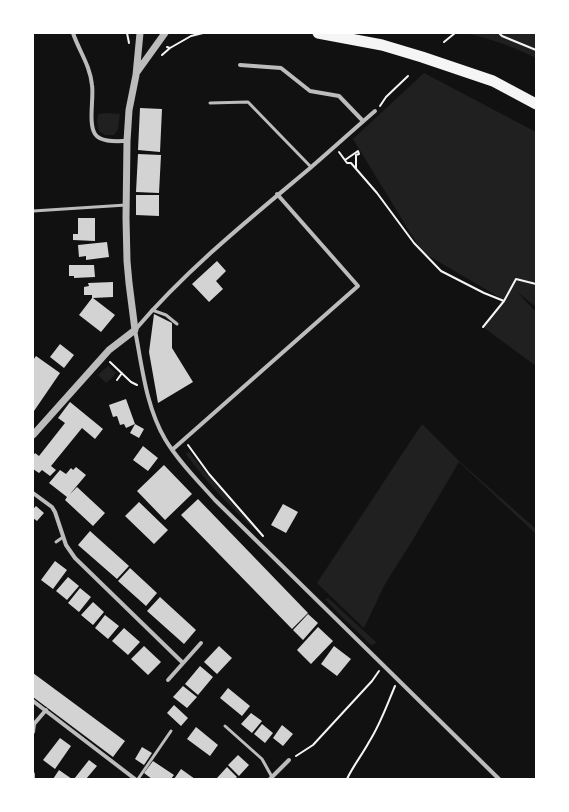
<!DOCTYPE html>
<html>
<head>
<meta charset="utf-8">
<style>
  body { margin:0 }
  #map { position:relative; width:569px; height:812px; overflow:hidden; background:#111; font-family:Cabin,sans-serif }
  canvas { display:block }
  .frame { position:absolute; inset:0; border:34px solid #fff; pointer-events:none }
</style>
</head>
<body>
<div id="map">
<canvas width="569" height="812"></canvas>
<div class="frame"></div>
</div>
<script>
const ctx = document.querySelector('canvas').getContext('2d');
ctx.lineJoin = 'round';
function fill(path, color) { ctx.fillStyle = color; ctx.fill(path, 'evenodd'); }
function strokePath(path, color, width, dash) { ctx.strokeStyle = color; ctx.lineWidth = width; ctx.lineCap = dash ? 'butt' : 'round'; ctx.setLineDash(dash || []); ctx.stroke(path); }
fill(new Path2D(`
  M465,33H536V58C512,46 492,39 465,33Z
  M424,73L536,132V307L517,292L536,312V366L483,327L504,300L422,252L353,139Z
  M106,113L120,114L118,129L114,135H105L99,131L97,121L98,114Z
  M108,366L116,373L112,378L106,383L98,375Z
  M422,424L459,461L536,529V534L459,462L414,538L385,584L364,628L317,583Z
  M189,452L206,473L259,533C232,509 207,483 186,454Z
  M328,598L377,643L371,645L341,616L325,599Z`), '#202020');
fill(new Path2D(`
  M140,108L162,109L160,152L138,150Z
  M138,154L161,155L159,193L136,192Z
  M136,195H159V216L136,215Z
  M78,218H95V241L73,240V234H78Z
  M107,242L109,257L86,260V256L79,257L78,245Z
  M217,261L226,271L216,281L223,289L209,302L192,284Z
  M69,265H94L95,277L74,278V276H69Z
  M113,282V297L93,298L115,315L101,332L79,315L92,298V295H84V287L89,286L88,283Z
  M154,314L172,323V348L193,382L158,403L149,352Z
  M60,344L74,355L64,368L50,357Z
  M36,356L60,373L34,411L33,410V360Z
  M126,399L135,424L126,428L124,424L120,425L117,416L113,417L109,405Z
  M70,402L103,429L95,439L82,428L51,466L56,470L50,476L42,470L39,473L33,469V456L35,453L39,456L65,423L58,418Z
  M135,424L144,429L139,438L130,433Z
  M143,446L158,458L148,471L133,460Z
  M164,465L192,494L165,520L137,491Z
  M76,467L86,475L70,494L77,487L105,513L93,526L65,500L67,497L49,483L60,470L66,474L71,468L73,470Z
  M198,499L308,613L292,629L181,515Z
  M139,502L168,530L154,544L125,516Z
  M283,504L298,512L286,533L271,525Z
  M36,506L44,513L37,521L33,518V509Z
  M90,531L129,566L117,579L78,545Z
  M55,561L67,570L53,589L41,580Z
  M130,568L157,593L146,606L118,581Z
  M68,577L79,586L67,600L56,591Z
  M80,588L91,597L79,612L68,603Z
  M160,597L196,630L184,644L147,611Z
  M93,602L104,612L93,625L81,615Z
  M308,614L318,623L303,640L293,630Z
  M105,615L119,626L108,639L95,628Z
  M318,627L333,641L311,664L297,650Z
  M124,628L140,642L128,655L112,641Z
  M144,646L161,662L148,675L131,659Z
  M219,646L232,658L217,674L204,662Z
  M334,646L351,659L337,676L321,664Z
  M200,666L213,677L198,695L185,684Z
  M33,673L125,741L113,757L33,697Z
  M183,686L197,697L187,708L173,697Z
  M228,688L250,706L242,716L220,698Z
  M174,705L188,718L181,726L167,713Z
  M251,713L262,721L252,733L241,724Z
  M262,724L273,733L265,743L254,734Z
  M282,725L293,734L283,746L273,738Z
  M196,727L218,745L210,756L187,739Z
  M60,738L71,746L55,769L43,760Z
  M142,747L152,753L144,765L135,759Z
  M238,755L249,765L239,776L228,765Z
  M89,760L97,766L86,779H74Z
  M153,761L174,775L171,779H152L144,773Z
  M227,767L237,777L235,779H218L217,778Z
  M181,769L195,779H174Z
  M59,770L72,779H53Z`), '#d3d3d3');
strokePath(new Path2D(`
  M127,33L129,43
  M499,33L502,36L536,50
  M444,42L455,33
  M167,47L170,48L191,36L203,33
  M162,55L170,48
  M380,106L386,97L408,76
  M339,152L347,163H351L377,193L414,243L441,271L484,293L504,301L483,327
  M345,160L358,151L359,154L356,155V168
  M504,301L516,279L536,284
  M110,362L131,382L137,385
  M117,380L122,373
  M188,445L209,474L263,536
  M296,756L313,745L372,681L379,671
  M347,779C353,766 362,755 369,742C380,725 387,705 395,686`), '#f5f5f5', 2);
strokePath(new Path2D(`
  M210,103L248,102L311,167
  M33,211L126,205
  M152,310L166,315L177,324
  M56,542L63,537
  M225,726L262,759L272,777
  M138,779L171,731`), '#bcbcbc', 3);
strokePath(new Path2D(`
  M73,33C79,51 90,65 92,85C94,98 88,123 95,134C101,143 118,141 127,141
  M240,65L281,68L310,91L339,96L363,121
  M375,111C353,130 331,150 309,169C248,220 186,270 135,330C142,366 146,407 165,439C178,461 198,481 215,500L499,779
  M172,450L358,286L277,194
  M33,493L52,507L55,512L66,545L75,558L183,663
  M168,680L201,643
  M33,701L135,779
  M33,732L34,724L46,710
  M33,774V778
  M270,779L289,760`), '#bcbcbc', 4);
strokePath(new Path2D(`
  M137,72L165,33
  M33,435L109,350L135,330L129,283L127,261L126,218L127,141L129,110L136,75L140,33`), '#bcbcbc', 7);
strokePath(new Path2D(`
  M318,33L382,45L422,57L493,81L536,104`), '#f5f5f5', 11);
</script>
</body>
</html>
